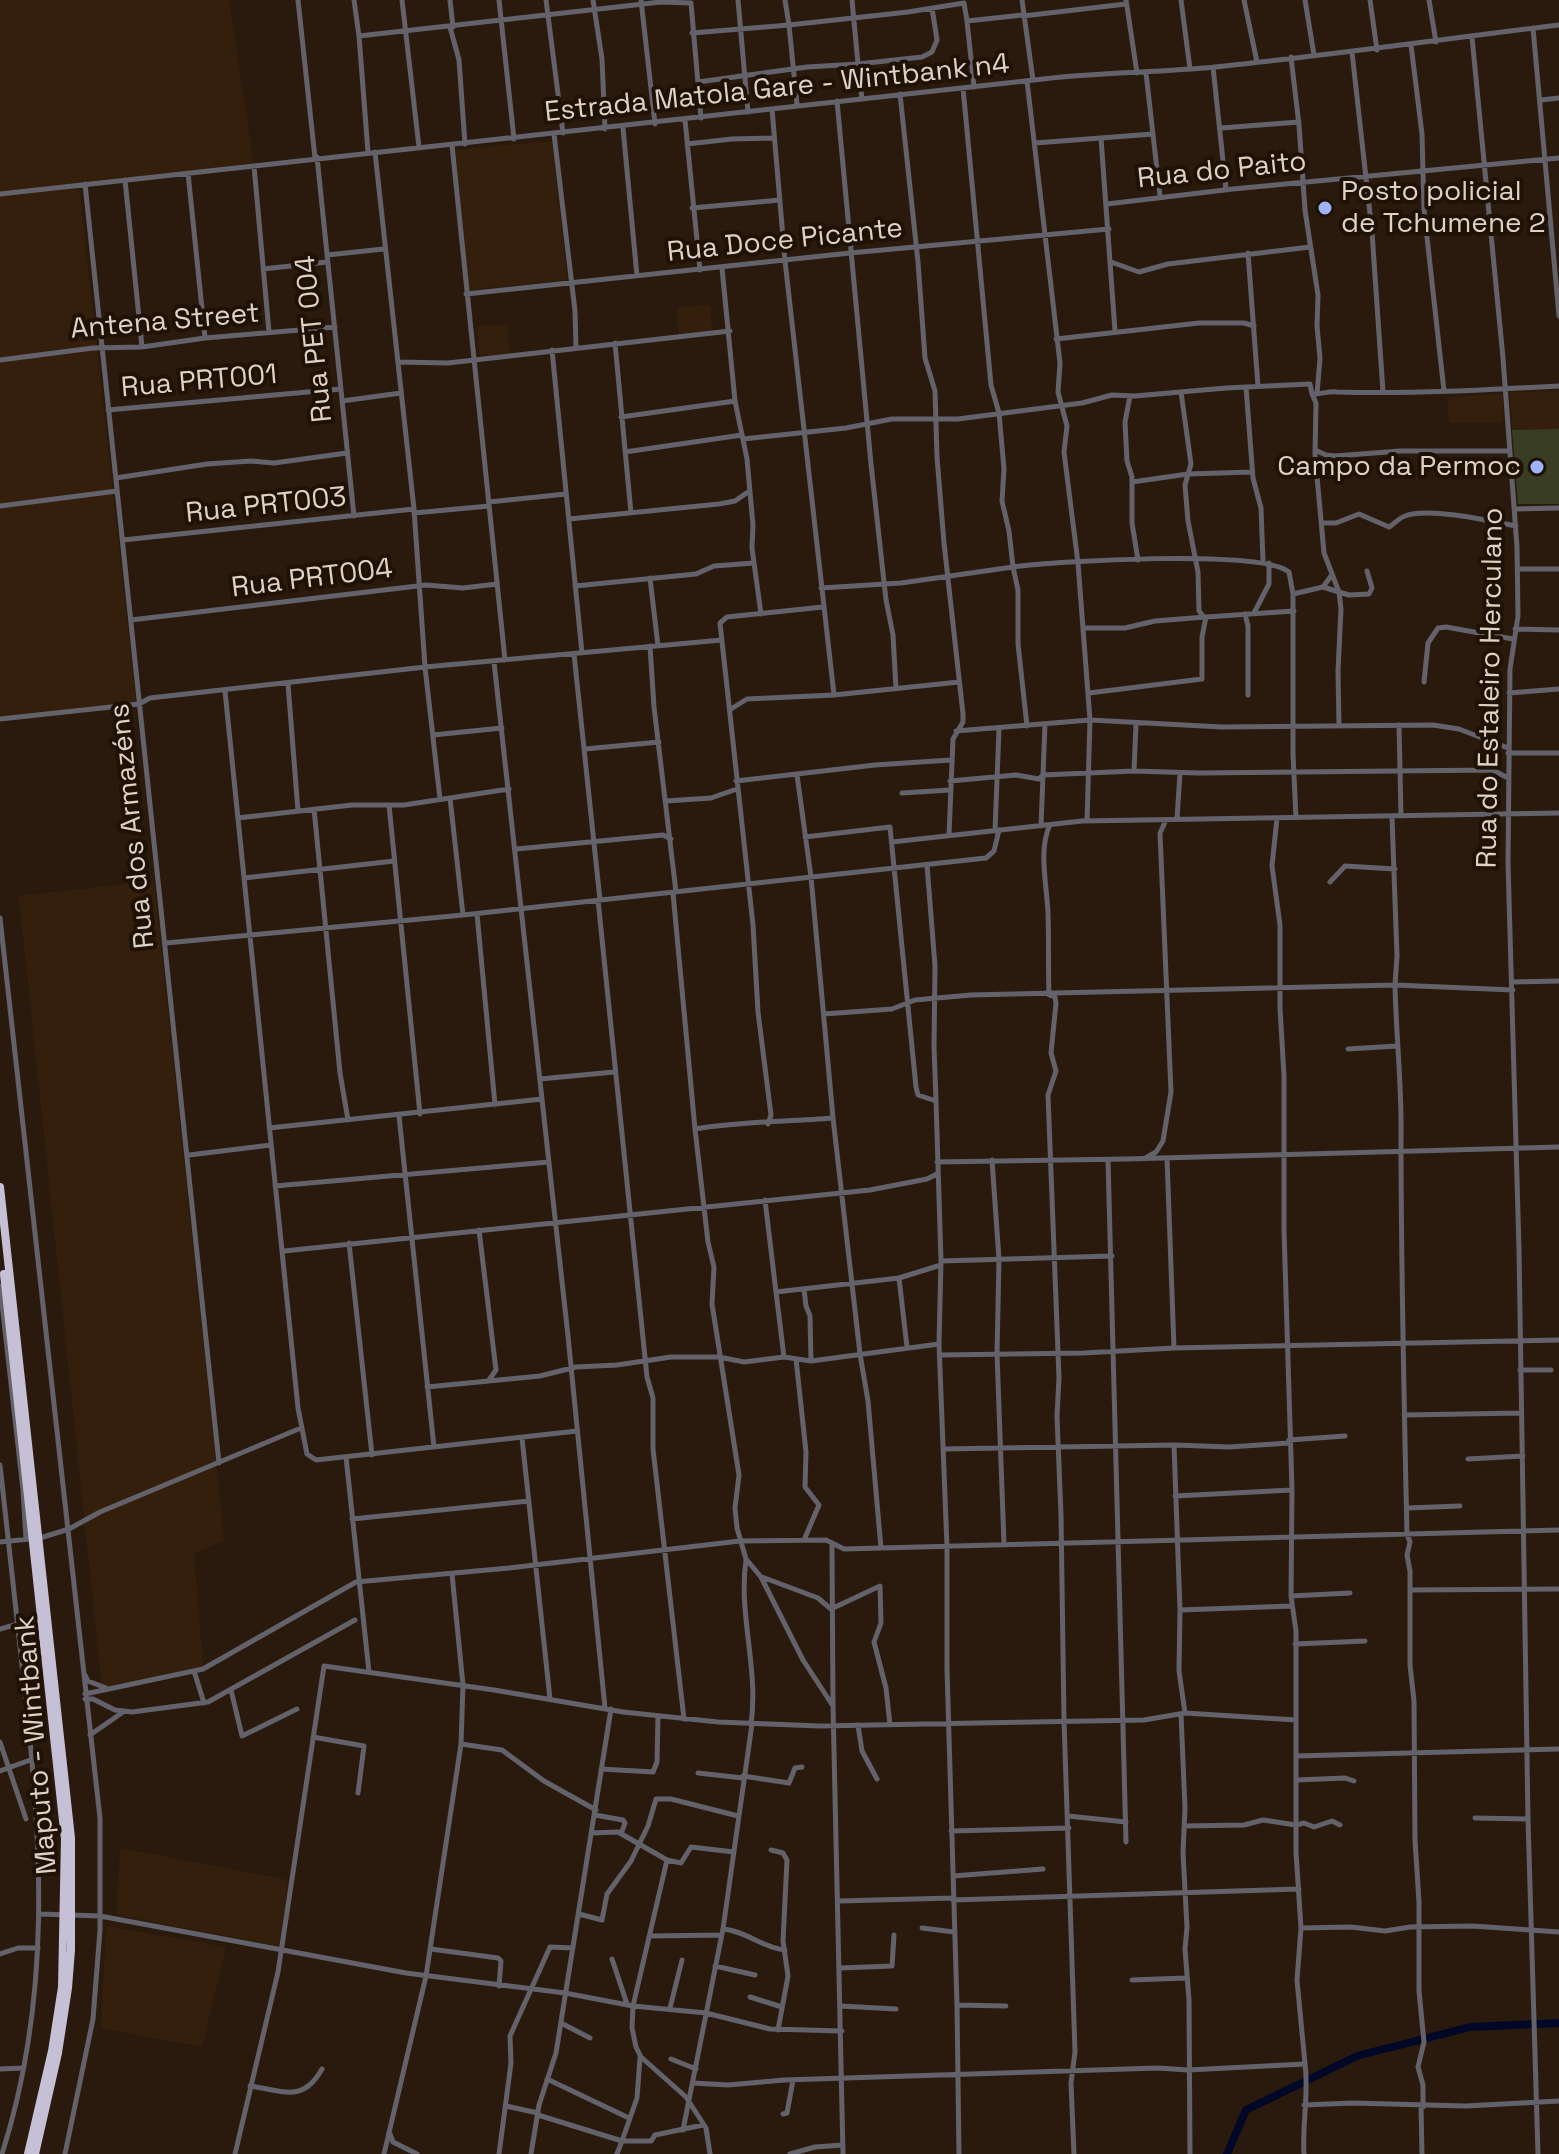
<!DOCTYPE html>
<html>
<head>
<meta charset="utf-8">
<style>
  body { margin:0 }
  canvas { display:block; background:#291a0d }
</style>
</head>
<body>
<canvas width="1559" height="2154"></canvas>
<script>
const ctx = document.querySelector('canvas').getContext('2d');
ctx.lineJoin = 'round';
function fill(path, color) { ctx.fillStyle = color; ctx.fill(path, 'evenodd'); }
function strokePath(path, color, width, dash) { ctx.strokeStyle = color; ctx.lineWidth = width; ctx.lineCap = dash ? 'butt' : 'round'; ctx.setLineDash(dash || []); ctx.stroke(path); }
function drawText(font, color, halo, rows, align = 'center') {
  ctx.font = font + ' "Space Grotesk",sans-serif'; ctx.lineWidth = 8; ctx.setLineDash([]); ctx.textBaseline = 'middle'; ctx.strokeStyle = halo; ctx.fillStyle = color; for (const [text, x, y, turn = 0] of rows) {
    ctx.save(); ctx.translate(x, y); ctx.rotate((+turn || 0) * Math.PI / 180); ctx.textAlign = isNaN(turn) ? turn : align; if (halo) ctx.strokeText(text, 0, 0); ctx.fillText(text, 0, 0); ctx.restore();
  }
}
fill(new Path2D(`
  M0,0H229L254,166L79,185L136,702L0,721Z
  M552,141L567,280L466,290L456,150Z
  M710,305L712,330L679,334L677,307Z
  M507,325L510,354L479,356L477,326Z
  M1559,391V429L1512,430L1510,392Z
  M1502,394L1503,422L1449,423L1447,397Z
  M154,881L224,1540L194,1554L203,1667L102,1687L19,896Z
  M120,1848L288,1880L279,1946L117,1915Z
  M106,1926L226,1947L202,2047L101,2028Z`), '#341f0d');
fill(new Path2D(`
  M1559,429V504H1518L1512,430Z`), '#393d23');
strokePath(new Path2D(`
  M1227,2154L1246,2110L1357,2056L1470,2027L1559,2023`), '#000727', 8);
strokePath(new Path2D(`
  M298,0L315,158
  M354,0L359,36L368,152
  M402,0L419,147
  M450,0L453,27
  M499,0L514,139
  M546,0L563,133
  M593,0L602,59L605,129
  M641,0L655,124
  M738,0L748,112
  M785,0L789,25L908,12L964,3L967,21L1023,15
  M852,0L858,64L922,57L932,52L937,40L932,8
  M1022,0L1033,80
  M1126,0L1137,73
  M1181,0L1190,69
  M1244,0L1257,62
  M1305,0L1314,55
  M1370,0L1377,50
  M1429,0L1436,42
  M1023,16L1126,4
  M967,21L974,87
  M450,27L459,60L465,144
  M1533,28L1559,316
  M692,33L789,25L797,105
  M359,36L661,2L691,3L701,118
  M1472,37L1503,358L1517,547L1518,616L1510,669L1508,863L1519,1249L1528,1819L1538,2154
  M1411,45L1422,134L1424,210L1444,391
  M1352,52L1372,232L1383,392
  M1291,57L1299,125L1305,210L1318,295L1317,326L1320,358L1317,394
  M1213,67L1226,189
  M1146,73L1160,196
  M698,82L807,67L858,64L862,99
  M900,94L918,262L925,358L935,391L937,457L944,543L963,714V722L953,739L949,835
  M1541,100L1559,98
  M837,101L871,464L886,600L893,635L896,689
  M772,109L785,261L834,695
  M685,120L700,270
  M623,128L637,276
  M1221,128L1299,122
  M554,134L575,311L576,347
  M1101,138L1115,331
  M1035,143L1153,134
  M687,144L732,139L774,138
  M452,145L505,660
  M375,152L414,509L425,667L440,799
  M317,157L354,516
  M254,166L269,332
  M188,173L205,338
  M125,180L142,347
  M85,184L219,1463
  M0,194C345,156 690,120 1034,80C1094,72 1155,73 1215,67C1330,55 1444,39 1559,25
  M1107,204L1233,189L1559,158
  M692,208L780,200
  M1248,253L1258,386
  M327,255L384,249
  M1111,262L1139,272L1168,264L1310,247
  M722,268L735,401L747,459L753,525L752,548L761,614
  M263,269L327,262
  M466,294L850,253L1109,229
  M1056,339L1199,323H1244L1254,326
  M615,343L631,513
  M552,350L582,653
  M0,360L93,348L142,347L205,338L335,327
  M398,362L448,363L730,331
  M1246,387L1253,478L1261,508L1263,561
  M1181,392L1191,464L1185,485L1188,521L1198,572L1199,611L1204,617
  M1312,394L1316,403L1315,455L1324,553L1339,592L1323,587
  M1130,396L1125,422L1127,461L1132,477V523L1138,560
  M342,401L401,393
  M108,410L341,389
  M621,417L735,401
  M743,439L846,428L892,419H958L1082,403L1112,395L1135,396L1226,388L1310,384L1312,394C1321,394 1329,391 1337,392C1411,394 1485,390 1559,386
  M1315,450L1326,455L1335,456L1400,451H1510
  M625,452L742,435
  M116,478L207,464L251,461L274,463L347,453
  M1132,482L1188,474L1252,472
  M489,502L566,494
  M0,506L117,491
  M1515,509L1559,508
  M414,513L489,506
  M569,519L719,504L735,501L748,492
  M1322,523H1336L1359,514L1389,527C1394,524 1399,518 1405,516C1428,507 1491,521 1516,526
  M123,540L414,509
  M1518,569H1559
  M650,578L658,646
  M575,586L696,574L714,566L754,563
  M821,588L901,583L1013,567L1009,531L1002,501L1004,469L999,413L991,385L963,88
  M1293,594V754L1296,818
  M1254,613L1269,584V563
  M1245,614L1248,626V695
  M131,620L426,585L463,588L497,584
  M1083,628H1125L1155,621L1205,617
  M1515,629L1559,630
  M650,646L654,707L676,892
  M574,654L600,900
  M494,662L568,1336L605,1708
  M1424,682L1428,643L1438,628L1446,627L1513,639
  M288,684L298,811
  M225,691L298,1408L307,1454L316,1460L577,1431
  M1089,693L1202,679V637L1206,617L1294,611
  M1509,693L1559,689
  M731,709L747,699L834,695L959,682
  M0,719L139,704L150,698L425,667L722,640
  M1136,724L1134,771L1199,773L1493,770L1508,778
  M1399,725L1401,816
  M1027,726L1018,644V590L1013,567C1056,561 1261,549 1289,572L1293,594L1323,587L1331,576
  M1339,726L1338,671L1341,609L1339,592L1349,595L1369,594L1372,588L1367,571
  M956,731L1090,720L1078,563L1064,452L1067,426L1058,392L1060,363L1027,81
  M433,735L502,728
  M585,749L659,742
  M1508,753H1559
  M797,775L811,877L833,1118L860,1354L868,1401L881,1548
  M736,781L875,765L951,760
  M950,781L1016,775L1039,779L1043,775L1134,771
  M902,793L950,790
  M450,798L463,915
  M666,801L711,798L737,789
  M389,805L420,1114
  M314,809L340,1073L348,1120
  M1392,817L1397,956L1395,985L1513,990
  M238,818L352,805H404L509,789
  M1277,818L1272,866L1280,925V1008L1284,1076V1230L1292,1490L1291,1596L1296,1631V1720
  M1177,819L1180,773
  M1087,821L1090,720L1222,727L1433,725L1459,729L1508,748
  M1050,825C1038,849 1047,886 1048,913C1049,940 1048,967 1049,995L1055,997L1056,1003L1051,1053L1056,1071L1048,1095L1059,1378L1057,1416L1061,1515L1064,1720L1075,2052L1071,2083L1074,2154
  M1041,826L1045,724
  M995,831L999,729
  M805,837L890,827L916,1087L918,1095L936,1101L941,1261L939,1344L947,1547V1669L957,2005L959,2154
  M892,842L1082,821L1559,813
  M516,849L663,835L671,839
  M927,865L935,966L934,1046L936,1101
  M244,878L394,861
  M1330,882L1345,866L1395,869
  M673,893L695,1129L708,1242L714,1267L712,1304L739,1475L735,1508L737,1528L746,1559L761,1577L803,1660L833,1706L843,2154
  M598,900L647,1377L653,1398V1449L684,1719
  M477,914L495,1105
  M0,918L100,1818V1930L93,2019L65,2154
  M166,943L463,915L986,858L994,851L999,830
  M1512,982L1559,981
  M824,1014L892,1009L915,1000L971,995L1395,985C1396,1036 1402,1086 1401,1137C1401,1270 1404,1402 1407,1534L1410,1542L1407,1555L1410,1571V1665L1414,1701L1415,1840L1419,1902V1991L1424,2042L1418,2067L1423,2085V2107
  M1348,1049L1397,1046
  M540,1079L614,1072
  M399,1116L434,1447
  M768,1124L771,1115L758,1012L753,925L720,623L727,617L823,607
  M269,1128L542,1099
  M695,1129C741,1121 787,1122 833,1118
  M189,1155L271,1145
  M1147,1157L1156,1152L1163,1141L1171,1092L1160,833L1166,820
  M1167,1158L1174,1348L1559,1340
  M992,1160L999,1259L997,1354L1004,1544
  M1108,1160L1126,1842
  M937,1162L1126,1159L1559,1147
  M275,1186L549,1162
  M765,1200L776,1292L899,1278
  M479,1230L496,1370L489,1380
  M349,1243L372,1455
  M284,1251L870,1190L927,1179L937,1174
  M941,1261L1112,1256
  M0,1286L23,1490L26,1539
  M804,1289L806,1306L810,1316L811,1361
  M776,1292L784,1357
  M907,1347L899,1278L941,1265
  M940,1355L1084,1353L1174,1348
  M796,1359L806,1452L805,1487L819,1505L804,1540
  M1520,1370H1551
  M427,1387L540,1376L576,1367L617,1365L671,1357H719L744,1362L784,1357L811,1361L939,1344
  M1404,1415L1521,1413
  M522,1438L550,1699
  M1289,1440L1345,1436
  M1175,1445L1229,1447L1289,1443
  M943,1449L1174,1445L1180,1610L1179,1671L1185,1713
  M346,1457L369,1672
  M1468,1459L1523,1456
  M0,1465C8,1538 16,1611 24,1683C42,1844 52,1997 2,2154
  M1175,1496L1292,1490
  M1407,1508L1460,1506
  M352,1519L529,1501
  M0,1542L40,1538L69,1529L100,1512L301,1428
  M832,1545L833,1705
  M746,1560C738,1614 759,1669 751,1724
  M452,1574L463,1685L461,1744L502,1750L544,1781L596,1810
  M762,1577L818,1598L831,1609L880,1586L881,1623L874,1642L886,1688L890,1725
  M1410,1590L1559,1589
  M1291,1596L1350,1593
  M1180,1610L1292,1606
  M0,1629L18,1624
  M1295,1644L1365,1641
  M194,1671L204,1703
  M85,1675L88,1681L106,1688
  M231,1690L242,1736L297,1709
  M85,1694L203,1669L356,1582L509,1568L740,1541L826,1540L844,1549L1559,1530
  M85,1699H93L115,1710L132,1712L208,1702L355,1620
  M1181,1714L1185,1808L1183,1853L1187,1927L1185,1949L1189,2000L1190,2154
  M858,1725L862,1751L877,1779
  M90,1735L123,1712
  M313,1737L364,1746L358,1793
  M0,1742L26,1819
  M601,1769L653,1772L657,1762L658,1716
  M0,1771L33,1759
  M698,1773L743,1778
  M743,1776L789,1783L795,1768L802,1767
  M1297,1780L1345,1778L1354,1781
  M595,1815L623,1820L625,1823L621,1834
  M1068,1816L1126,1822
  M1475,1818L1528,1819
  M1184,1826L1244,1825L1263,1820L1296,1825L1304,1823L1314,1827L1332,1821L1340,1825
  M951,1831L1069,1828
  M591,1833L618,1832L667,1860
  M771,1850L783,1853L787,1860L783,1941L788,1976L778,2030
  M953,1876L1043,1869
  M953,1900L1299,1889
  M839,1901L953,1898
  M40,1914L100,1916L406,1973L565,1993L633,2006L706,2013L770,2029L842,2031
  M579,1914L602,1920L607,1894L631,1861L648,1826L656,1799H671L738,1816
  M922,1928L954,1932
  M1301,1928L1351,1927L1385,1931L1410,1927L1473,1926L1559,1932
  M723,1929C746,1931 763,1948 785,1950
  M650,1936L722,1935
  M431,1949L498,1958L501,1961L499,1986
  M0,1954L18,1948H38
  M612,1959L627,2004
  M715,1966L755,1975
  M840,1968L892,1966L894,1935
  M1132,1980L1186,1978
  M750,1997L782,2007
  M957,2005L1006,2006
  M841,2006L896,2009
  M670,2008L682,1960
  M561,2023L590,2038
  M671,2059L696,2069
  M0,2069L23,2068
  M547,2079L629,2118
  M693,2083L728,2085L784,2080L1158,2068L1188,2070L1305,2064L1297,1980L1301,1928L1296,1852V1756L1559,1749
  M250,2086C284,2091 303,2103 322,2069
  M1304,2105L1352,2103L1466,2106L1559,2101
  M506,2106L538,2113
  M1421,2106L1422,2154
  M783,2114L787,2113L793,2080
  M538,2115L622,2141L637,2098L640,2058
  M683,2130L723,1929L752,1724
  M390,2134L393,2142L417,2154
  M235,2154L278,1972L324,1666L494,1690L623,1712L718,1722L820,1726L977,1723L1144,1720L1185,1713L1296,1720V1756
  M384,2154L426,1976L461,1744
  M499,2154L511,2063L510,2036L550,1947L573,1948
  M531,2154L539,2105L556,2053L611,1709
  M617,2154L622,2141H651L655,2135L703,2125
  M710,2154L706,2128L686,2097L641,2057L636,2047L632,2028L633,2006L667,1860L681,1863L691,1847L734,1852
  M790,2154L815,2147L843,2145
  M1304,2154C1302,2124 1309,2094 1305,2064`), '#63616a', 5);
strokePath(new Path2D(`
  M0,1187L71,1838V1950L68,1988L58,2053L35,2154
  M4,1274L65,1839L62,1987L52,2051L28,2154`), '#c6c0d7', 8);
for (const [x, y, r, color] of [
  [1325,208,8,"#9fb3fd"],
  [1537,467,8,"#9fb3fd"]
]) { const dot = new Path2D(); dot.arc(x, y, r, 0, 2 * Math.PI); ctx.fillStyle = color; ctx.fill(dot); strokePath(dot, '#201105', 3); }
drawText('28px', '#ddd2ca', '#201105', [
  ["Estrada Matola Gare - Wintbank n4",777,89,-6],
  ["Rua do Paito",1222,171,-6],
  ["Rua Doce Picante",785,241,-6],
  ["Antena Street",165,322,-5],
  ["Rua PET 004",315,339,-96],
  ["Rua PRT001",199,382,-5],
  ["Rua PRT003",266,506,-6],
  ["Rua PRT004",312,579,-7],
  ["Rua do Estaleiro Herculano",1491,688,-89],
  ["Rua dos Armazéns",133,826,-96],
  ["Maputo - Wintbank",37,1745,-95]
]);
drawText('28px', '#ddd2ca', '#201105', [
  ["Posto policial",1341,192],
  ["de Tchumene 2",1341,224],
  ["Campo da Permoc",1521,467,"right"]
], 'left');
</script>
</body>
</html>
